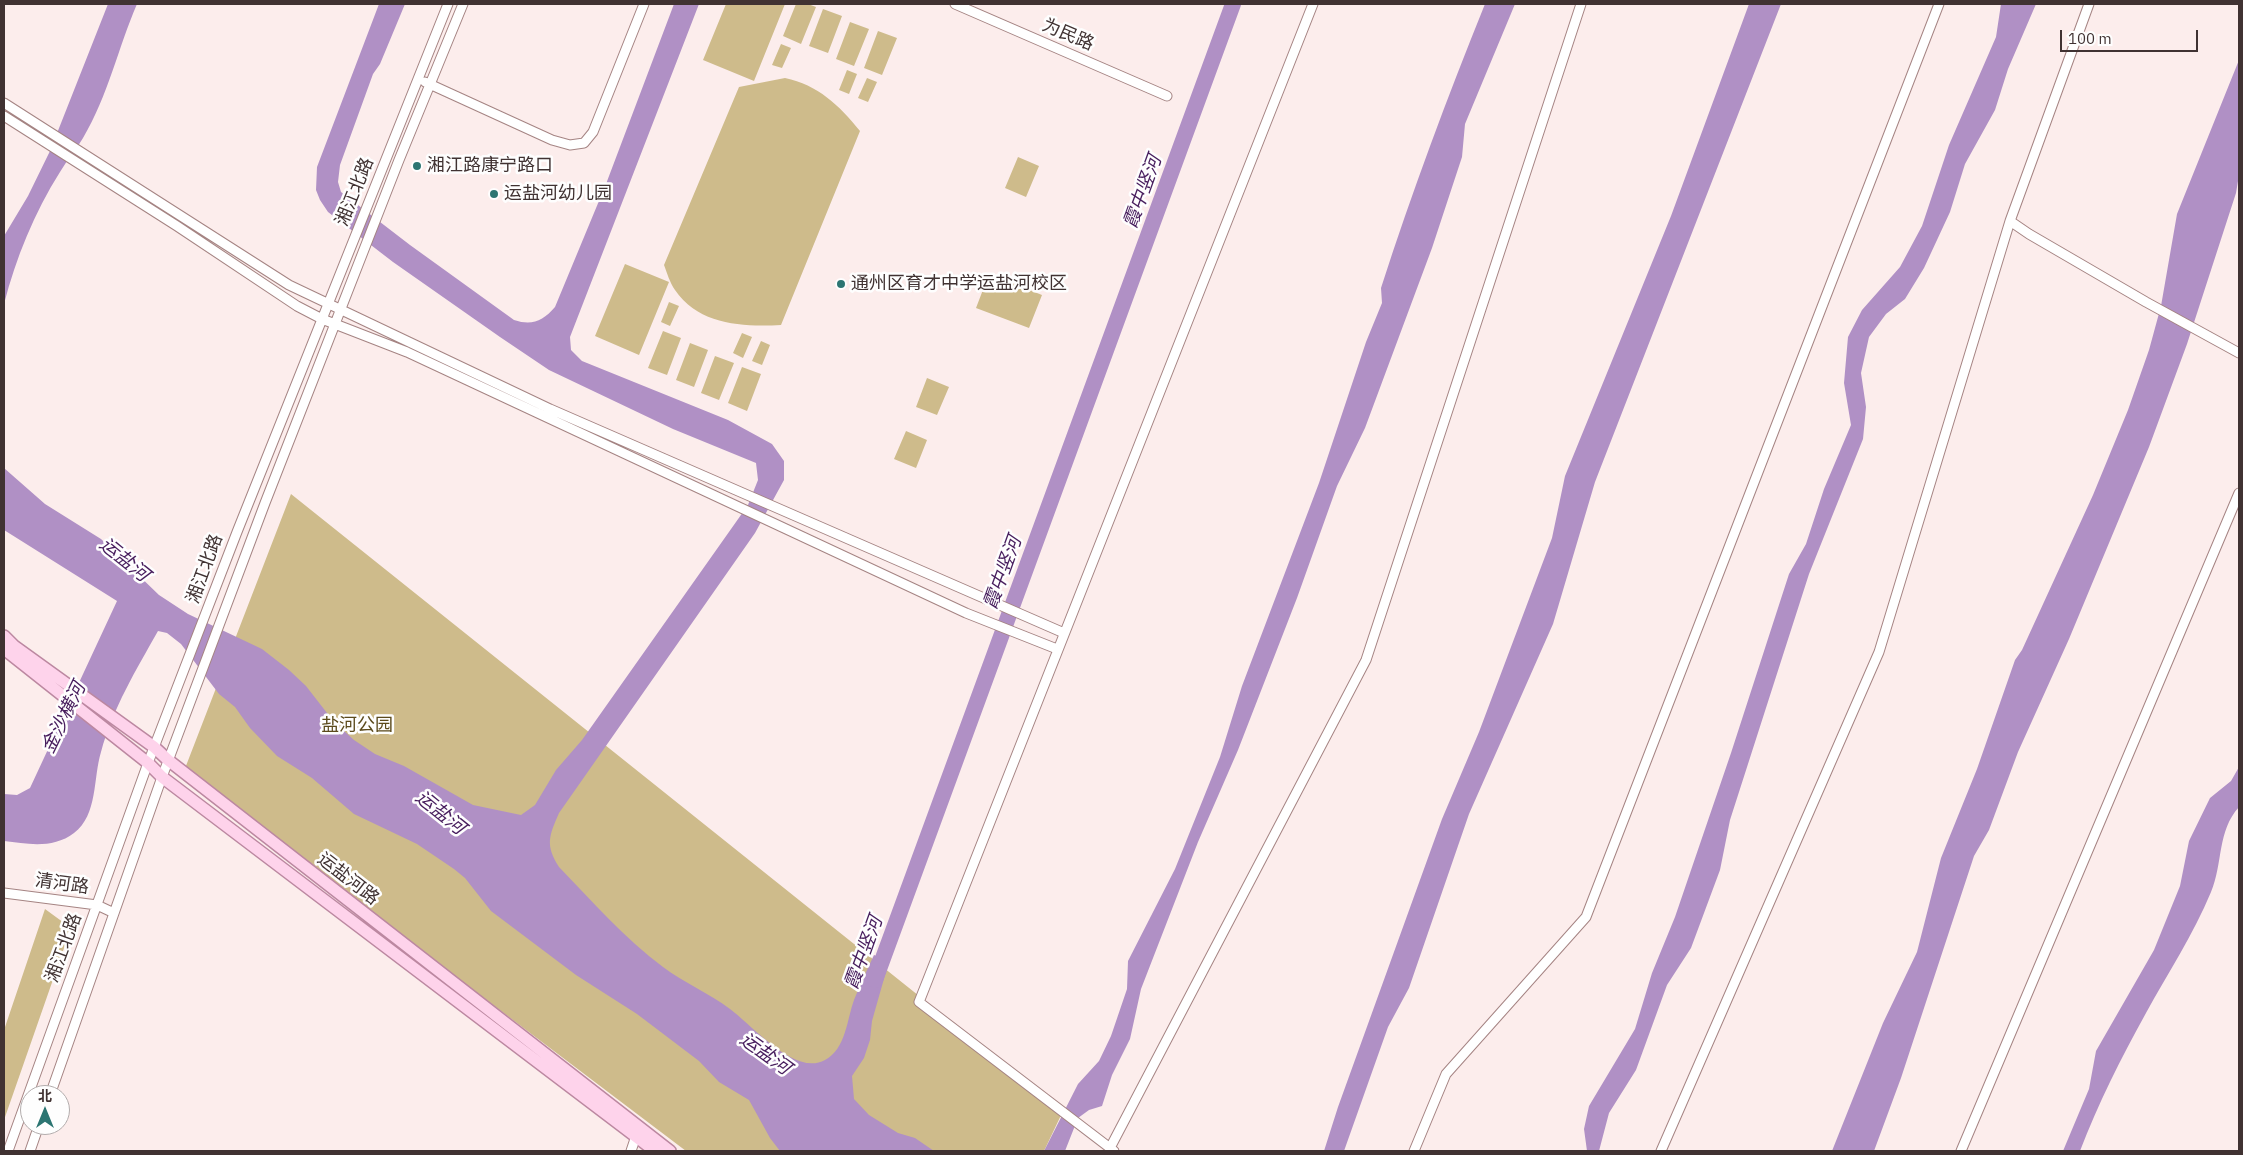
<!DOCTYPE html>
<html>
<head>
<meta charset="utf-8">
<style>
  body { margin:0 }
  #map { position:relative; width:2243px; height:1155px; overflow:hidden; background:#fcedec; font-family:"IBM Plex Sans","Noto Sans SC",sans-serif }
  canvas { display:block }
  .frame { position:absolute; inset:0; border:5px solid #403232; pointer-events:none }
  .north { position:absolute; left:20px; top:1085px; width:50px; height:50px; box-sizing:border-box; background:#fefefe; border:1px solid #b2acac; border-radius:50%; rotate:0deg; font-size:14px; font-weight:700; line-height:20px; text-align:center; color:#403232 }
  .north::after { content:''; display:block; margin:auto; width:18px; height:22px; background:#2c7572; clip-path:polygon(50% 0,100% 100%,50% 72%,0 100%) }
  .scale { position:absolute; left:2060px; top:30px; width:138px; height:22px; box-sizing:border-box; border:2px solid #403232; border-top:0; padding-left:6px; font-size:15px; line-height:18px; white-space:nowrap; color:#403232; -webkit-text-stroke:4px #fefefe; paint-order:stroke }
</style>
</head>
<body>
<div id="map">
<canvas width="2243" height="1155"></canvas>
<div class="frame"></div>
<div class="north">北</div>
<div class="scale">100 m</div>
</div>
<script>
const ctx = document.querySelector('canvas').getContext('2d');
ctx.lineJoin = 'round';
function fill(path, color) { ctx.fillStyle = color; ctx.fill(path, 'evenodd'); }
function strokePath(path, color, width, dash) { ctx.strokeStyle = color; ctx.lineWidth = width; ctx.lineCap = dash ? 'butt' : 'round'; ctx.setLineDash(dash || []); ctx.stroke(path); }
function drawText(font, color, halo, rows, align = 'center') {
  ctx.font = font + ' "IBM Plex Sans","Noto Sans SC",sans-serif'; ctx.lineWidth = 5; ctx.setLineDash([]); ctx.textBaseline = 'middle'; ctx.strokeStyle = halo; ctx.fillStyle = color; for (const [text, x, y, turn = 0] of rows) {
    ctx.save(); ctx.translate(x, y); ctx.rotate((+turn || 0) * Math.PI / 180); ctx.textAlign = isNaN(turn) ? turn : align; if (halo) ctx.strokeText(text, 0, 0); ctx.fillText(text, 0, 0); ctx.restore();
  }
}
fill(new Path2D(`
  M726,4H785L754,81L703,60Z
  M796,4H808L816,7L801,44L783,36Z
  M823,9L842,16L828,53L809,46Z
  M850,22L869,29L854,66L836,59Z
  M878,31L897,38L882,75L864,68Z
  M781,44L791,48L782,68L772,65Z
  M847,70L857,74L849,94L839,90Z
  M785,78C818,85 839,105 860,131L781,325C742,327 699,325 675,290C670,283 667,273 664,265L739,87Z
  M867,78L877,82L868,102L858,98Z
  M1018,157L1039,166L1026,197L1005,188Z
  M625,264L669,282L639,355L595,336Z
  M989,274L1042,295L1029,328L976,308Z
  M669,302L679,306L670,326L661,322Z
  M663,331L681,338L667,375L648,368Z
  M742,333L752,337L743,358L733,353Z
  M761,341L770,345L762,365L752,361Z
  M690,343L708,350L694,387L676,380Z
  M715,356L734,363L719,400L701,393Z
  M742,367L761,374L747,411L728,403Z
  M927,378L949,387L937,415L916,407Z
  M906,431L927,440L916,468L894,459Z
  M291,494L1063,1111L1044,1151H686L184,771Z
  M45,909L71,928L4,1120V1030Z`), '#cebb8b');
fill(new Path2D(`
  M108,4H137C118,48 108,96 83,138C76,150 67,160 60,172C34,213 16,258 4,304V236L28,196L50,151Z
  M379,4H405L380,64L373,74L340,165L338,182L341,192L410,245L514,320C532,326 543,321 555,307L606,184L674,4H699L570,337L571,350L582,361L728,420L772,444L784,461V480L755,533L559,813C549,836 545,845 559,867C592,901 625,939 663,967C684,983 709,993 730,1009C752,1025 795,1077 825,1060C846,1049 847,1019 854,1000C860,985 867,970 874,955L889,961L872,1021L870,1040L864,1058L852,1076L854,1099L869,1115L898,1133L915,1138L934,1151H780L770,1138L749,1100L719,1082L699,1061L637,1014L576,975L491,911L465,878L454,869L417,844L354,814L312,778L277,756L250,728L235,707L219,694L181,644L167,633L158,631C136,670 113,708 101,752C93,778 98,815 74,833C53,849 28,844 4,841V794L17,795L30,788L117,601L4,530V468L45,504L101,539L159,595L188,614L262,649L289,670L306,686L334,722L354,740L375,754L404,766L473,805L521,815L535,805L556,770L582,740L748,505L758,480L756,463L673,429L549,370L500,337L393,262L328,212L320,200L316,190L317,167Z
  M1485,4H1515L1465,124L1462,157L1432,248L1365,428L1337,486L1297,598L1238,750L1198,842L1141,989L1130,1039L1112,1075L1102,1106L1089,1110L1078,1118L1065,1151H1044L1078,1084L1099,1061L1111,1036L1127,989L1128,961L1175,869L1220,757L1242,686L1319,483L1366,342L1382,303L1381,288C1412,192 1447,98 1485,4Z
  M1749,4H1781L1595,482L1553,624L1469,814L1409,988L1388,1027L1344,1151H1324L1338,1107L1442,819L1479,732L1552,538L1565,476L1671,216Z
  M2001,4H2036L2008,69L1995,110L1965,164L1950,212L1924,268L1905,299L1886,314L1869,337L1861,373L1866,407L1863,439L1809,574L1730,820L1720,870L1691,948L1667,985L1636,1070L1609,1113L1599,1151H1587L1584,1129L1589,1106L1635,1029L1652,973L1675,917L1731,753L1789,574L1806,544L1824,489L1851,425L1844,383L1848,337L1862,310L1900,267L1922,226L1949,145L1996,37Z
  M2239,60V175L2236,193L2187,344L2149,447L2069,639L2018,752L1989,830L1974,856L1901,1078L1874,1151H1832L1883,1023L1917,952L1941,858L1977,769L2015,660L2022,650L2093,495L2128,410L2149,350L2161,306L2177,214Z
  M2239,767V807C2217,831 2223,864 2211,892C2193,935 2168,973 2146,1013C2121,1058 2098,1104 2080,1151H2063L2089,1089L2096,1051L2154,950L2180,886L2189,841L2210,798L2231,781Z`), '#b090c5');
strokePath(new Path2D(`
  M875,980L1233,4`), '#b090c5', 16);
const minor = new Path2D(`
  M955,4L1167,96
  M425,82L552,140L570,145L584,143L593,132L644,4
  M4,103L289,285L550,409L1064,633
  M4,116L177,226L297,306L322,319L407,352L966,613L1057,649
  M2010,221L2029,234L2146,302L2239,353
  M4,893L97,905L114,913
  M50,1095L162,777L265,503L399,160L463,4
  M1110,1148L1366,660L1581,4
  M8,1151L148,763L237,532L448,4
  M30,1151L39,1125
  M631,1151L637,1133
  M1114,1151L919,1002L1313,4
  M1414,1151L1446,1074L1586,917L1939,4
  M1661,1151L1879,652L2010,221L2089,4
  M1961,1151L2239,493`);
const major = new Path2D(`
  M4,636L14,646L154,747L168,760L670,1151
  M4,649L148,763L162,777L655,1151`);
strokePath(minor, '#a58483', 11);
strokePath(major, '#bc88a1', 14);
strokePath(minor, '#fff', 9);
strokePath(major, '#fed3eb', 11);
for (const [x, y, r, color] of [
  [417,166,5,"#2c7572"],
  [494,194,5,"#2c7572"],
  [841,284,5,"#2c7572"]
]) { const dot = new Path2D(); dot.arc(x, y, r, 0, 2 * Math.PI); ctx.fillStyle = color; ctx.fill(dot); strokePath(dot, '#fefefe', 2); }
drawText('18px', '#403232', '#fefefe', [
  ["为民路",1068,35,23],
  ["湘江北路",355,192,-68],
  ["湘江北路",205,569,-70],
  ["运盐河路",348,879,38],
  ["清河路",62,884,8],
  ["湘江北路",64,948,-70]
]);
drawText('18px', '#403232', '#fefefe', [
  ["湘江路康宁路口",427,166],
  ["运盐河幼儿园",504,194],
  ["通州区育才中学运盐河校区",851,284]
], 'left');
drawText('18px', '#5b4a1c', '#fefefe', [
  ["盐河公园",357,726]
]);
drawText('italic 19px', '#471d5d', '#fefefe', [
  ["霞中竖河",1143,192,-70],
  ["运盐河",124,560,39],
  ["霞中竖河",1003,573,-70],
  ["金沙横河",64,718,-64],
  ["运盐河",440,813,39],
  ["霞中竖河",864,953,-70],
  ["运盐河",765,1054,36]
]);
</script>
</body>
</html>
